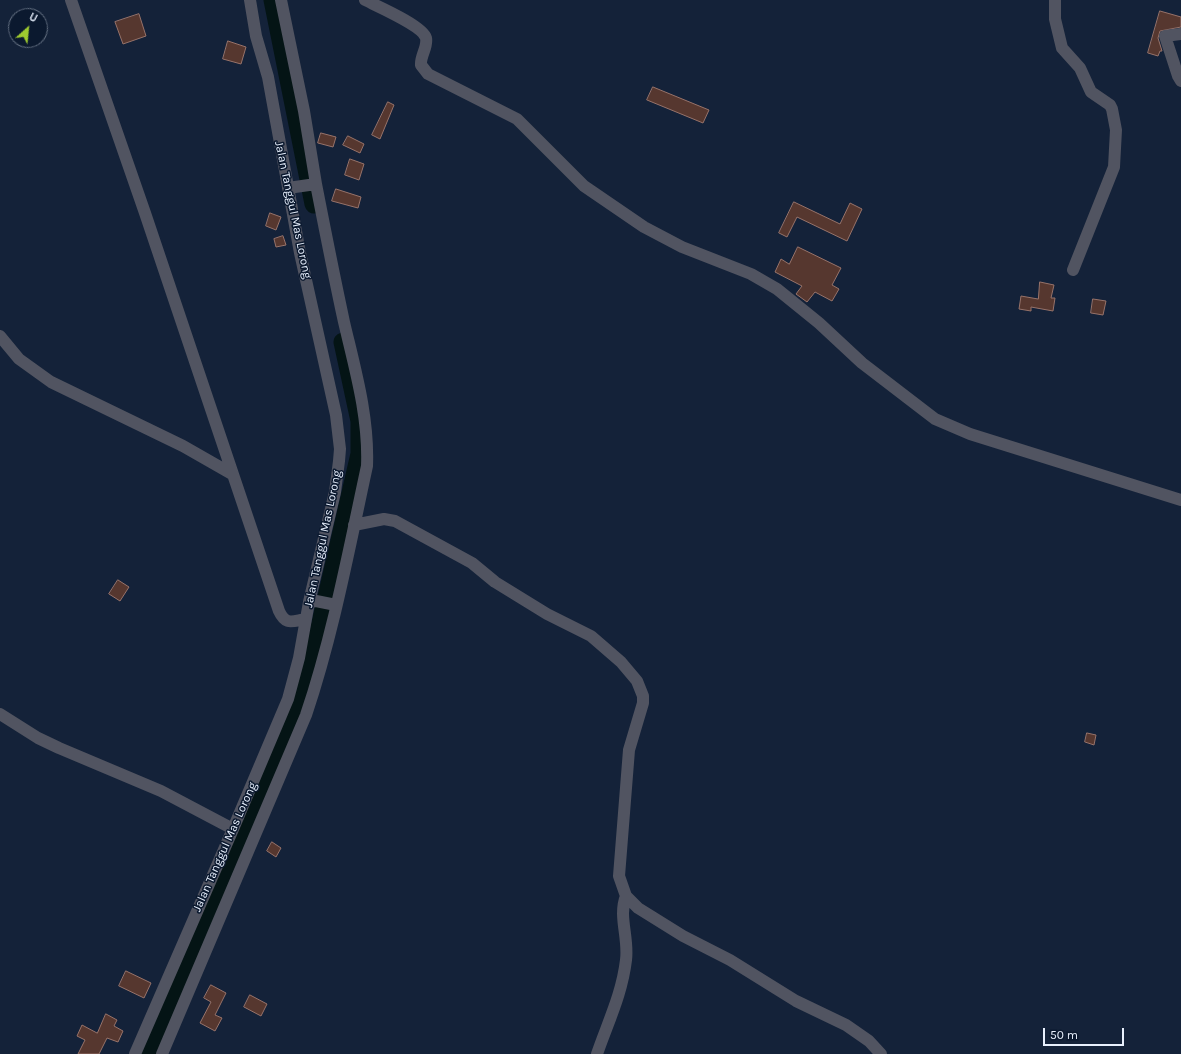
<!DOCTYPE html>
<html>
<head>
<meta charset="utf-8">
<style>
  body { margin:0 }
  #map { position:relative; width:1181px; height:1054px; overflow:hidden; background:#142239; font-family:Karla,sans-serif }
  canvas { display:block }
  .north { position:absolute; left:8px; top:8px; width:40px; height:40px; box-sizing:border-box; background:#0b192f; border:1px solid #636f81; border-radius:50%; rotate:27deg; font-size:11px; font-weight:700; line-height:16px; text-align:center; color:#e8f0fd }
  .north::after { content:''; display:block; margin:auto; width:14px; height:18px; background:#9eca2f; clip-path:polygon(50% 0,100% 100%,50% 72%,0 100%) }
  .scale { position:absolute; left:1043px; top:1028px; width:81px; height:18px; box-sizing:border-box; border:2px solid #e8f0fd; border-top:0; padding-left:5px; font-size:12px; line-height:14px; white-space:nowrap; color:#e8f0fd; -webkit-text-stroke:3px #0b192f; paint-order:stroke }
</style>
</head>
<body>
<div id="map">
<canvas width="1181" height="1054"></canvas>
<div class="north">U</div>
<div class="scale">50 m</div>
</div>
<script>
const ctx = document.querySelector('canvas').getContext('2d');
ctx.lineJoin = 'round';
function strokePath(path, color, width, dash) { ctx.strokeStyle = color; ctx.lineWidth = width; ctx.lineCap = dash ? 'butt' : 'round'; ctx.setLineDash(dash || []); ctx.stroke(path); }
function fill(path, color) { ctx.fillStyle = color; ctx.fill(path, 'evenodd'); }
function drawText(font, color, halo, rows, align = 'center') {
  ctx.font = font + ' Karla,sans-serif'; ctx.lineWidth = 3; ctx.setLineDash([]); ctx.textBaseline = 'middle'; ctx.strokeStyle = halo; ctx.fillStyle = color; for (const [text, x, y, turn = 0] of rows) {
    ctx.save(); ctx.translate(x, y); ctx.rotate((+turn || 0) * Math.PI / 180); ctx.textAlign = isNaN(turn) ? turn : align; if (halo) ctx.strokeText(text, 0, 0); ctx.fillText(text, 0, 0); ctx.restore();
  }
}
strokePath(new Path2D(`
  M273,0L314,204
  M149,1054L283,745L306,688L360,454V421L343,342`), '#041415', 19);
const building = new Path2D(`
  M1160,11L1181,17V27L1160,31L1158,38L1162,51H1160L1158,56L1148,53Z
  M139,14L146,36L123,44L115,22Z
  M228,41L246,47L241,64L223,59Z
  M653,87L709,110L703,123L647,100Z
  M388,102L394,105L380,139L372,135Z
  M321,133L336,137L333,147L318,143Z
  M348,136L364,144L360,153L343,145Z
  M350,159L364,164L359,180L345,175Z
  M336,189L361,197L358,208L332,201Z
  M794,202L840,224L850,203L862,209L847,241L797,217L787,237L779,233Z
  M270,213L281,217L276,230L266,226Z
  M283,236L286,245L276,247L274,239Z
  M798,247L841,268L832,285L839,289L832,301L815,292L807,302L796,294L802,286L775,272L781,259L789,264Z
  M1040,282L1054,285L1051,298H1055L1053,311L1031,307V311L1019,309L1021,296L1038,299Z
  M1093,299L1106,301L1103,315L1091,313Z
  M118,580L129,587L120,601L109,594Z
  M1087,733L1096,735L1094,745L1085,742Z
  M272,842L281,848L276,857L267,851Z
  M126,971L151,983L144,998L119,986Z
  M211,985L226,993L215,1015L222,1018L215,1031L200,1023L211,1002L204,998Z
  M250,995L267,1004L261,1016L244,1007Z
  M106,1014L117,1020L114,1026L123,1031L118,1042L107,1038L99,1054H78L85,1040L77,1036L82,1025L97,1033Z`);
fill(building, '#56372f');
strokePath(building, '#97736a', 1);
strokePath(new Path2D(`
  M71,0L145,213L279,611C286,626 292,621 306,619
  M281,0L304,111L316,184L288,188
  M365,0C377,6 423,26 426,38C428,47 420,56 421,65L428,74L517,119L584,186L644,227L682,247L751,274L777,289L819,323L862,363L935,419L970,434L1181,500
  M1055,0V19L1062,48L1080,68L1091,92L1110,105L1112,109L1116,130L1114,167L1073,270
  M1181,34L1165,36L1178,76L1181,81
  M0,336L19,359L51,382L183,446L232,474
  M354,525L384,519L395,521L472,563L495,582L547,614L591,636L621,662L637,681L643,696V703L629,750L619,876L626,896L638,908L683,936L730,960L796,1001L846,1025L869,1041L881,1054
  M309,602L316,601L336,605
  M0,714L38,738L59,748L161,791L233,829
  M135,1054L233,829L288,699L299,658L309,602L335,492L339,461L340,449L336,415L300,253L268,77L256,36L250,0
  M162,1054L306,715C333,635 349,549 367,466C369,417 355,369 344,322C334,276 325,230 316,184
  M597,1054C608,1022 622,994 626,960C629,938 618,916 626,896`), '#515461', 12);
drawText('12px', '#e8f0fd', '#0b192f', [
  ["Jalan Tanggul Mas Lorong",293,210,78],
  ["Jalan Tanggul Mas Lorong",323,539,-78],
  ["Jalan Tanggul Mas Lorong",225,847,-66]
]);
</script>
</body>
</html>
